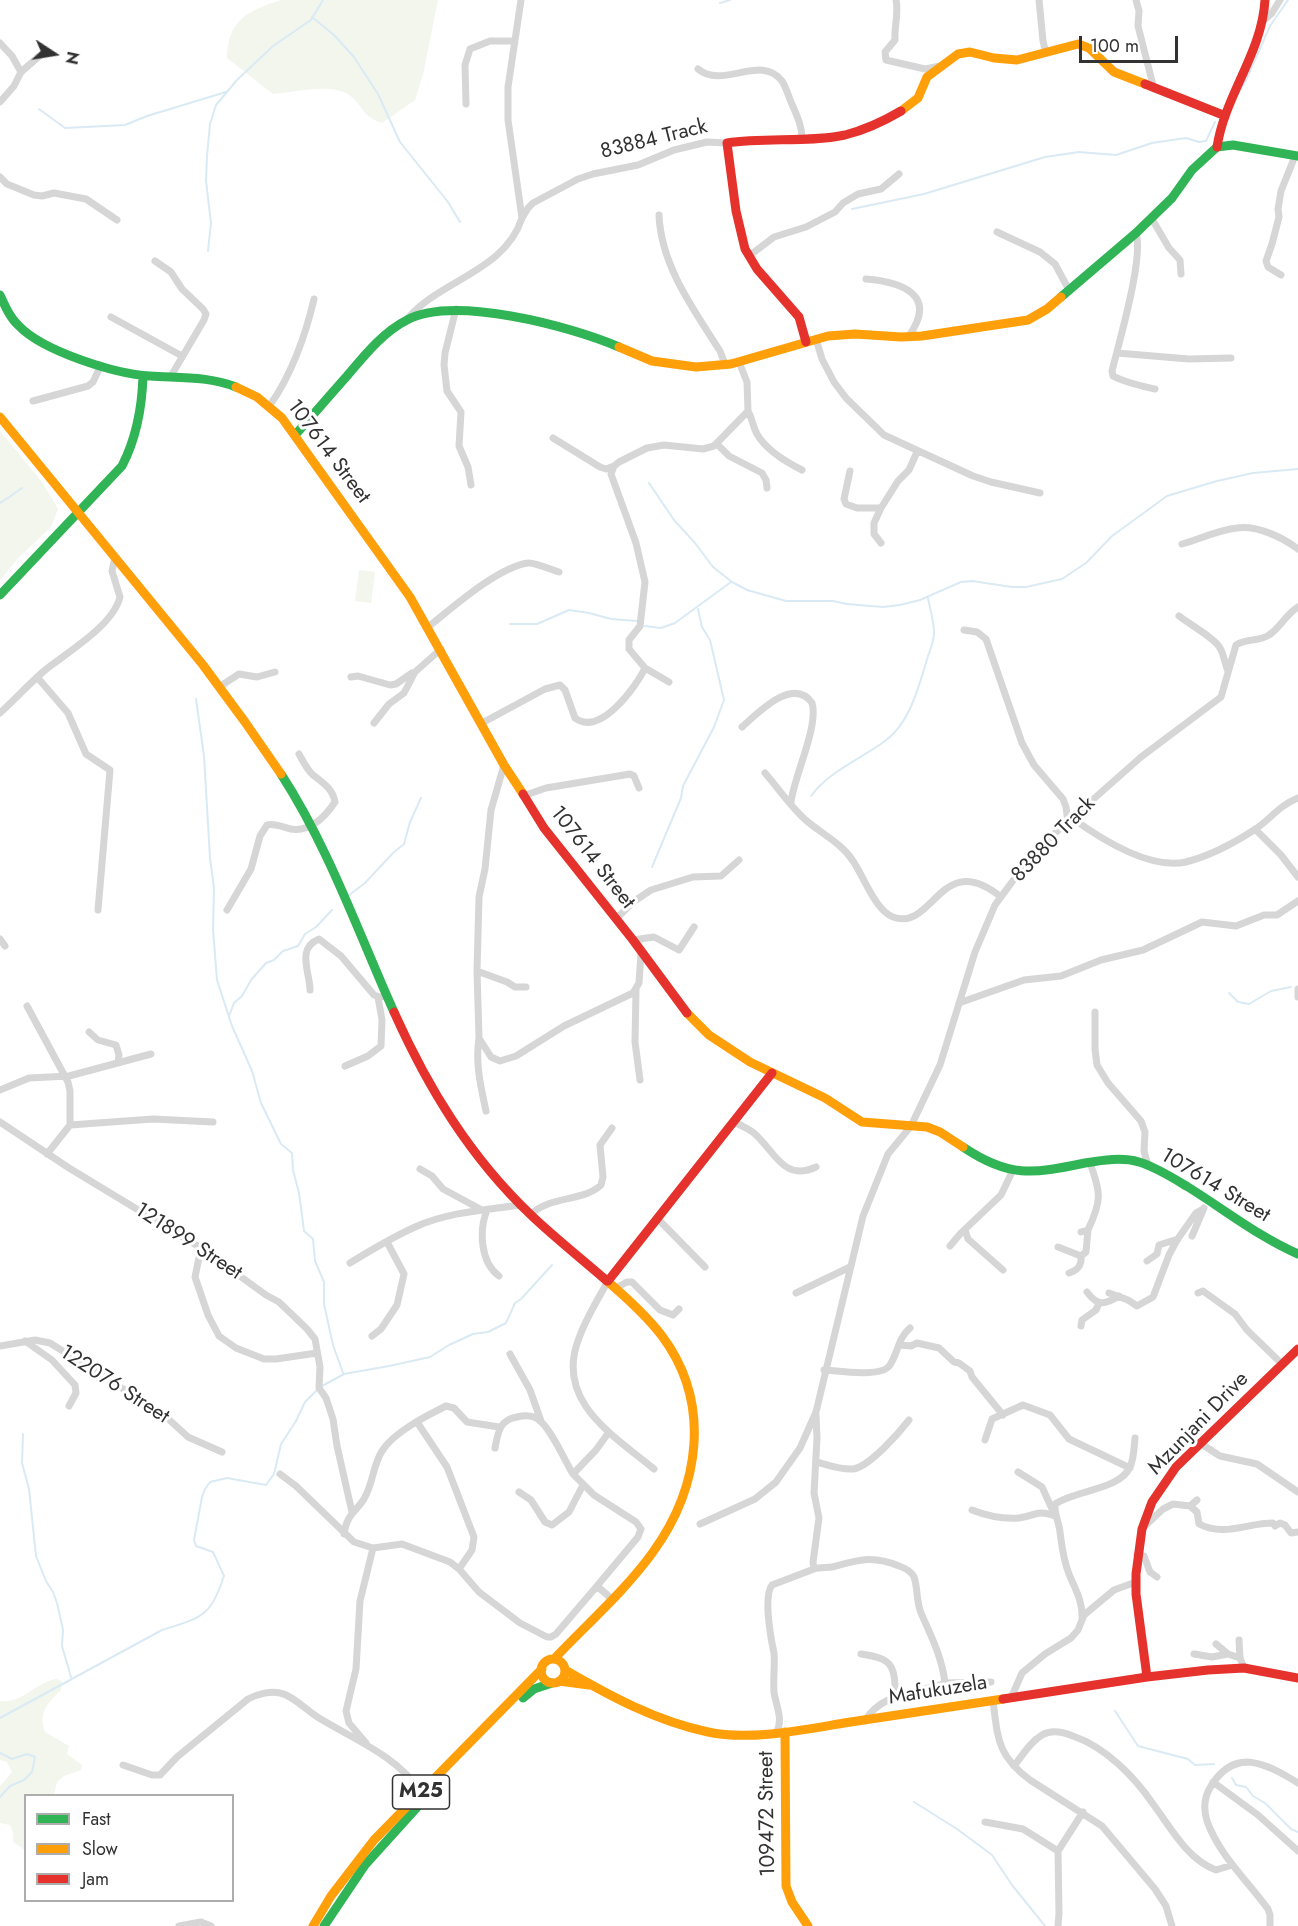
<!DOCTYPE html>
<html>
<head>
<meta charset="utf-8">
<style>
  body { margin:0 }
  #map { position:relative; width:1298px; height:1926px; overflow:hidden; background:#fff; font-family:Jost,sans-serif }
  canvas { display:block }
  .legend { position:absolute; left:24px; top:1794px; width:210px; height:108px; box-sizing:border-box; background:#fff; border:2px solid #adadad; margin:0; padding:8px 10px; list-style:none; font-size:18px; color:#323232 }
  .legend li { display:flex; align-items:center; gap:12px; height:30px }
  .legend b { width:30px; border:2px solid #adadad }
  .north { position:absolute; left:24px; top:24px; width:60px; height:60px; -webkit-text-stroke:4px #fff; paint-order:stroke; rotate:102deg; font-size:16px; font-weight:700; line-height:24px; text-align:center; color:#323232 }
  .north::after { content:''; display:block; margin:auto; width:21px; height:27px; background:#323232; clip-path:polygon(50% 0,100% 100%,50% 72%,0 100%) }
  .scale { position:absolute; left:1079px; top:36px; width:99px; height:27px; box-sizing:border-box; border:3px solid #323232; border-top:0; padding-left:8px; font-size:18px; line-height:21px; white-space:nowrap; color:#323232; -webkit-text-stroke:4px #fff; paint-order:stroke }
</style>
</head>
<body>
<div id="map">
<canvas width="1298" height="1926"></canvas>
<ul class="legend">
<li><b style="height:8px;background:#30b455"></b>Fast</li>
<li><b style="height:8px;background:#ff9f0a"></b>Slow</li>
<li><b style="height:8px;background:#e5322d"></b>Jam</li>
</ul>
<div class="north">N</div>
<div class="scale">100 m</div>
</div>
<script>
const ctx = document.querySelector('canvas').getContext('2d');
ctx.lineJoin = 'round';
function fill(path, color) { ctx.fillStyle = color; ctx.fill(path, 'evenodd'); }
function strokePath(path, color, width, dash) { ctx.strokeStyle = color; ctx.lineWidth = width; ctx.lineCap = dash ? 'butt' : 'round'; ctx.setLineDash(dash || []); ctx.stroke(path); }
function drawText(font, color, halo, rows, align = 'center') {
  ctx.font = font + ' Jost,sans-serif'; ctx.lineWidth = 6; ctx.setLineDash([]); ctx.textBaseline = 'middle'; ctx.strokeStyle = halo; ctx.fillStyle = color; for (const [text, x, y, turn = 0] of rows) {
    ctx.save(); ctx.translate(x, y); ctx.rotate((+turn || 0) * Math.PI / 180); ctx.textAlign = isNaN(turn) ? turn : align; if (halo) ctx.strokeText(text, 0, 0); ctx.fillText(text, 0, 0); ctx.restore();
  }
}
fill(new Path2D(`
  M281,0H438L423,74L415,100L382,123C363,116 365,110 353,98C337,81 295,92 273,94L227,58C228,19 248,11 281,0Z
  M0,431L42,482L58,509L51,527L18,558L0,580Z
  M359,570L375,572L371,603L355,601Z
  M56,1679L62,1681L61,1690C47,1704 38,1712 45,1732L69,1746L67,1754L82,1765L81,1770L64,1776L57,1782L54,1795L26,1796L25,1850L13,1842V1832L10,1825L0,1823V1786L12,1772L7,1762L0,1760V1701C22,1704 35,1683 56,1679Z`), '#f2f6ed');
strokePath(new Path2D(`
  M720,3L730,0
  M312,17L334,35L354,57L378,94L400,142L448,202L460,222
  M1232,105L1248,76L1270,26L1288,0
  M39,109L65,128L125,125L147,116L226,92
  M852,209L924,194L1045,157L1079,152L1116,155L1152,143L1186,138L1199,142L1206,141L1215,122
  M208,251L211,223L206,181L207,156L210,124L216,105L237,80L273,46L311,20L323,0
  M649,483L674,520L695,543L713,567L732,582L747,590L786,601H833L847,604L883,607L900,605L920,600L961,582L972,581L1012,587H1026L1062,579L1086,563L1112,536L1167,496L1217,481L1253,473L1298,469
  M12,495L22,488
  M0,503L11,496
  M510,624H537L569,610L589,613L611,619L637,621
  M644,626L661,628L675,623L731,582
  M196,699L204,756L210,858L214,888L213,929L217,980L232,1026L252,1071L261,1103L281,1144L292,1153L293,1170L299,1193L304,1231L313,1239L315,1261L324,1282V1304L333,1345L343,1373
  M811,796C829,771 861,759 885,741C911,722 919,685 928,656C931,648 935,638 934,630C933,619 930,608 928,598
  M652,867L681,798L683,786L714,727L724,700L710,640L702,627L698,609
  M349,895L365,883L393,853L404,844L410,822L421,798
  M1229,993L1238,1002L1249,1004L1271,991L1291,987
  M229,1016L234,1003L242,996L251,980L266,963L274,960L283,951L298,946L305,934L316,927L332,910
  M322,1386L344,1374L389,1366L430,1357L449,1345L473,1334L488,1332L506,1323L515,1303L521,1299L552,1265
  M23,1434L22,1463L29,1489L36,1556L46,1581L53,1592L57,1603L63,1630L62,1646L71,1677
  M1115,1711L1138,1746L1188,1759L1195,1765L1214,1764
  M0,1718L162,1630C203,1617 210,1617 224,1576L213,1552L196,1546L194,1540L202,1497L205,1489L210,1482L227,1478L266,1485L274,1474L281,1444L296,1421L305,1402L317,1390
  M0,1753L12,1759L27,1754L35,1757L32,1772L24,1780L10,1786L0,1797
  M1232,1778L1236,1785L1246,1787L1253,1796L1265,1803L1291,1829L1298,1832
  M914,1802L957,1829L992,1855L1012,1885L1045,1926`), '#daeaf4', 2);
strokePath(new Path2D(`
  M896,0C899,12 894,27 895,40L885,52L886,60L925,69L940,66
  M1039,0L1043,41L1046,53
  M1136,0L1139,11L1138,26L1154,89
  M1264,20L1272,13L1280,0
  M0,43L12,56L21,72
  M698,69C723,90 761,53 782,81C786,87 788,95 791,102C796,114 802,125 802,138
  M0,102L14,86L21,72L44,52
  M466,104L465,65L470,49L490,41H514
  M0,177L7,184L34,195L42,196L54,193L86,199L117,220
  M659,215C661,266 694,310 720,351L725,364
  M522,218L528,208L533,203L578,179L593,174L638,165L674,150L707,142L727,143
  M1152,219L1169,248L1180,260L1181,274
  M997,232L1040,252L1055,264L1069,290
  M1136,233C1144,258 1119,342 1112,371L1113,376C1126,383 1141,386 1155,389
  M749,256L774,237L806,227L835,212L843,203L858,194L881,189L899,174
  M155,261L171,272L182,289L203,309L206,314L204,320L171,376
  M1281,275L1268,267L1266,261L1272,244L1279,217L1278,209L1281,191L1295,156
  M866,279C902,282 939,295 908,337
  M456,309L445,353L444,365L447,391L461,412L459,446L468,467L471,485
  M111,317L182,356
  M408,318C442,279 505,271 522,218L508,120V87L521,0
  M816,339L822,359L834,382L846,398L884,435L973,476L991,482L1040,493
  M1117,353L1189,359L1231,358
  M33,401L88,386L93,382L101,365
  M270,405C291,376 306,334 314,299
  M748,411C752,418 753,427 757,434C766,450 786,462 802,470
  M553,438L600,467L606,469L614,466
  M717,444L729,456L762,473L766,480L767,488
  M850,471L844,499L846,504L857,508H881
  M881,543L874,534V523L881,508L898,481L909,470L917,452
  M1182,544C1200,539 1218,530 1237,528C1257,525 1282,537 1298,549
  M1179,616C1189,624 1216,639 1220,648C1224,655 1225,664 1228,671
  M427,628C452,608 498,567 528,563C534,562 552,570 559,572
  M964,630L977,632L986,639L1022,743L1034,765L1063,799L1066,807L1068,822
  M37,677L68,713L86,754L110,770L98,910
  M351,677L358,676L390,685L396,684L412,673
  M669,682L645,668L629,649V640L640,626L645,582L636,543L611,474L614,466L619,462L647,448L664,445L703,449L714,446L748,411L747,382L739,362
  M219,687L239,674L257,677L275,672
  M0,713C15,699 29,684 44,671C66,653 113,626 120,597L112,571L115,557
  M374,723L389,704L404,693L415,672L441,649
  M482,723L545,689L560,685L565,690L575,718C600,737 636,687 645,668
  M742,727C758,713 793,676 812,703C819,726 794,776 791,802
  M504,765L491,810L485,869L479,897L477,971L507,982L515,987H526
  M765,773C779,789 792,809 808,822C824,835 842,844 853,861C864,877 875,910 893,917C934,932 940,848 1001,897
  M523,796L546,788L630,774L634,776L639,788
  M1072,818C1101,839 1149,870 1186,862C1209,856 1234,843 1254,830C1270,820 1278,806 1298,798
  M1255,829L1281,855L1298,877
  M227,910L251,869L260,836L267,825C274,823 283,827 291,829C310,832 325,817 335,802C333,789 323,783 313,775C307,770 303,761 299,754
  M616,919L633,902L651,890L693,877L721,876L739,860
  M0,939L5,946
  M633,940L654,937L679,950L694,927
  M477,971L479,1038L491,1057L500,1061L516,1056L564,1026L633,993L639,983L641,953
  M1298,989V997
  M310,990C310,973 296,948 319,939L341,956L374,995L380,997L387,996
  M636,990L635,1042L640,1080
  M959,1003L1024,980L1061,976L1101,960L1143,950L1202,922L1236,926L1264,915H1277L1298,901
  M27,1006L68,1082L70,1091V1125L47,1154
  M1095,1012V1049L1097,1065L1108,1083L1141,1121L1145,1132L1144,1151L1148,1166
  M89,1032L98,1040L116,1045L119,1055L118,1063
  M479,1038C475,1064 481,1087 486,1111
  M345,1066L368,1056L381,1046L382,1020L378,997
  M0,1090L29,1078L69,1076L151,1054
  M0,1122L69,1168L201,1248L266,1295L279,1302L307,1329L315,1339L320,1367L319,1388L326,1398L333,1419L337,1446L352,1512
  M735,1122C741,1126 750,1129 755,1134C775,1152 784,1182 816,1167
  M70,1125L153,1119L213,1122
  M420,1169L432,1176L443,1189L482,1210
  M487,1210C479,1230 480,1262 499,1276
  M531,1214C552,1195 583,1202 601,1185L603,1177L600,1145L612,1128
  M657,1218L705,1267
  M965,1230L968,1239L1003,1270
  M1081,1232L1088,1230C1102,1200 1101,1193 1090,1163
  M1192,1236L1204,1208
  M950,1246L960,1234L1001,1195L1013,1170
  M1058,1247L1081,1256L1086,1252L1088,1230
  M201,1248L195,1277L208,1315L219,1336L236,1348L264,1359H276L317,1353
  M1147,1261L1157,1254L1159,1245L1178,1239
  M350,1263C371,1250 393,1237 415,1227C448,1212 485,1210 520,1205
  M1069,1273C1078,1270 1082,1265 1081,1256
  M608,1281C598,1299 586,1318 579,1338C554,1401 613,1435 654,1469
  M616,1288L627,1282H632L660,1310L673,1315L679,1309
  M1087,1292C1097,1306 1105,1305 1119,1296
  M796,1293L850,1267
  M1109,1293L1128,1300L1137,1306L1153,1297L1169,1255L1177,1240L1196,1213L1203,1209
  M1198,1293L1203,1291L1235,1314L1247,1330L1281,1363
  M1081,1326L1082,1320L1096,1310L1099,1303
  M372,1336L381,1329L397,1305L404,1274L387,1242
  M25,1341L52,1360L75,1385L76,1393L69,1406
  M900,1345L911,1346L917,1343L939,1348L954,1362L959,1363L970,1371L972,1377L1003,1415
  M0,1346L35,1340L50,1343L163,1414L188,1437L222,1452
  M510,1354L530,1390L541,1421
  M824,1370C839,1371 882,1378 890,1365C898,1353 898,1338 910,1328
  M816,1415L817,1438L814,1493L819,1518L813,1562L814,1569C820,1567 826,1568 832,1567C859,1560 872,1555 899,1566C905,1568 911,1571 914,1577C918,1588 916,1601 921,1613C931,1636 942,1657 945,1683C918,1693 880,1693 865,1721
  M417,1422L447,1467L474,1537L472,1550L459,1569
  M609,1432L596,1450L573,1474L594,1495L636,1522L641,1529L638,1537L597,1586L613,1600
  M985,1440L992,1419L1023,1405L1050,1415L1069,1439L1130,1468
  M1200,1443L1220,1456L1257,1464L1298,1492
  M495,1448C498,1433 499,1420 517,1417C525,1415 534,1415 540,1421C551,1429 565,1461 573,1474
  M817,1462C828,1465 842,1470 853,1469C869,1467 899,1433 909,1420
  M1018,1472L1042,1487L1053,1511
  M280,1474L296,1486L354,1542L373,1548L402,1544L450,1562L459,1569L479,1592L520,1623L547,1637H551L556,1634L597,1586
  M519,1492L531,1500L545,1522L552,1525L569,1512L583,1485
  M1190,1506L1197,1512L1199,1524C1224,1537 1247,1523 1273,1523L1275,1526L1280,1523L1285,1525L1291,1533L1298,1532
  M972,1510C987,1516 1002,1519 1019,1518C1036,1516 1036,1509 1055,1516
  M700,1524L755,1499L776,1482L800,1448L816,1412L863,1216L888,1154L911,1126L940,1065L975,952L995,905L1026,863L1054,834L1141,757L1221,697L1236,645C1246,638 1259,642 1269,635C1281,627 1286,614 1298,607
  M1144,1527L1163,1509L1173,1504L1190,1506L1197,1500
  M344,1534C347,1514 355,1513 364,1499C373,1484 373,1465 382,1451C394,1432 426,1416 446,1406L454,1408L467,1422L499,1427
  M1137,1555L1144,1556L1150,1572L1157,1577
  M1082,1619C1083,1601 1075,1589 1069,1574C1063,1559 1062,1547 1060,1532C1059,1522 1054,1514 1055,1504C1075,1490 1120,1490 1130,1467C1134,1459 1134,1447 1135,1438
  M1239,1640L1240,1658
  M1216,1644L1228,1654L1240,1658L1244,1668
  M861,1654C894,1659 894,1665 896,1698
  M1194,1654L1212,1657L1228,1654
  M945,1683L991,1682
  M1011,1698L1022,1673L1045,1654L1071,1638L1078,1630L1084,1615L1114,1590L1136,1582
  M993,1701C998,1739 997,1755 1030,1780L1102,1826L1155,1889L1166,1906L1172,1926
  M776,1733C784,1720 776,1706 774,1692C773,1679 775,1666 774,1653C771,1639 763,1597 772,1585L814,1569
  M366,1743L349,1723L346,1711L356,1669L360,1601L373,1548
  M123,1765L152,1775H160L177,1757L248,1699C257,1694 270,1691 280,1693C294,1696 307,1711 319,1718C355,1740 397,1756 421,1792
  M1014,1766C1022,1756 1030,1742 1042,1735C1052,1729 1063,1732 1073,1736C1105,1747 1134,1776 1153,1804C1171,1828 1187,1859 1216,1870L1232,1865
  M1213,1782L1258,1815L1298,1851
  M985,1822L1023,1829L1058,1851
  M179,1926L201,1922L211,1926
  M1058,1926L1059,1913L1058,1851L1083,1812
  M1270,1926V1915L1268,1909C1247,1880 1219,1855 1207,1821C1203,1808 1204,1797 1211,1786C1235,1747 1266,1763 1298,1783`), '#d6d6d6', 7);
strokePath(new Path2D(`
  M0,295C5,306 10,318 19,326C43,351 115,374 150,376C179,378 208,376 236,387
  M1061,297L1136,233L1172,198L1192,170L1217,147L1233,145L1298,156
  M296,434C313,415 330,395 347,376C364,356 383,332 407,320C454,295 570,326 619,347
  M0,595L122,466C137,437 142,408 143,376
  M281,774C329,848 358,932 394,1012
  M963,1147C1009,1178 1032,1174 1085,1163C1103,1160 1122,1157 1139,1162C1156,1167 1173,1178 1188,1187C1225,1210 1259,1237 1298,1254
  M523,1698L534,1689L552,1683
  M324,1926L365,1865L430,1793`), '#30b455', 9);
strokePath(new Path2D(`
  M901,111L918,98L927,77L958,54L970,52L994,58L1017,60L1078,44L1089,48L1114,72L1145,84
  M619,347L652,361L696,367L731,364L828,336L855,334L901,337L922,336L1028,320L1047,309L1061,297
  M236,387L257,397L282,418L410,597L504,765L523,794
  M0,417L203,665L245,722L281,774
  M687,1013L709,1035L750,1062L825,1098L862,1122L927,1127L940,1132L963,1147
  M554,1659C587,1624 625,1591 653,1552C700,1487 712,1403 662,1336C646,1315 627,1298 607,1281
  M541 1671a12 12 0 1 1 24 0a12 12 0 1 1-24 0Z
  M565,1670C610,1696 656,1721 708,1732C749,1741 802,1730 844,1723C897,1715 950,1707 1003,1699
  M559,1681L589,1685
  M785,1732L786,1886L792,1902L808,1926
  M313,1926L331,1896L374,1840L542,1669`), '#ff9f0a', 9);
strokePath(new Path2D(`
  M1145,84L1223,115
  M1217,147C1225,95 1262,53 1265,0
  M806,342L799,317L757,269L745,249L736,211L727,143C766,137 807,143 845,135C865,130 884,121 901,111
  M523,794L544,828L633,940L687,1013
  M394,1012C428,1088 470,1157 531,1215C555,1238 582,1259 607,1281
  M608,1281L772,1073
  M1147,1677L1136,1594V1574L1142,1529L1152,1502L1176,1467L1298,1349
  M1003,1699L1147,1677L1208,1670L1244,1668L1298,1678`), '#e5322d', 9);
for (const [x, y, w] of [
  [421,1792,57]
]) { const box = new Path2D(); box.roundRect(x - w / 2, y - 17, w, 34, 4.5); ctx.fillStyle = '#fff'; ctx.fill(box); strokePath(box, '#323232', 1.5); }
drawText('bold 20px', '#323232', null, [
  ["M25",421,1792]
]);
drawText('21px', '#323232', '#fff', [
  ["83884 Track",654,140,-14],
  ["107614 Street",328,452,53],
  ["83880 Track",1054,840,-46],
  ["107614 Street",592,858,52],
  ["107614 Street",1215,1186,31],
  ["121899 Street",188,1242,33],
  ["122076 Street",114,1385,33],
  ["Mzunjani Drive",1199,1424,-46],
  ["Mafukuzela",938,1691,-9],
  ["109472 Street",768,1814,-91]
]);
</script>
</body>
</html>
